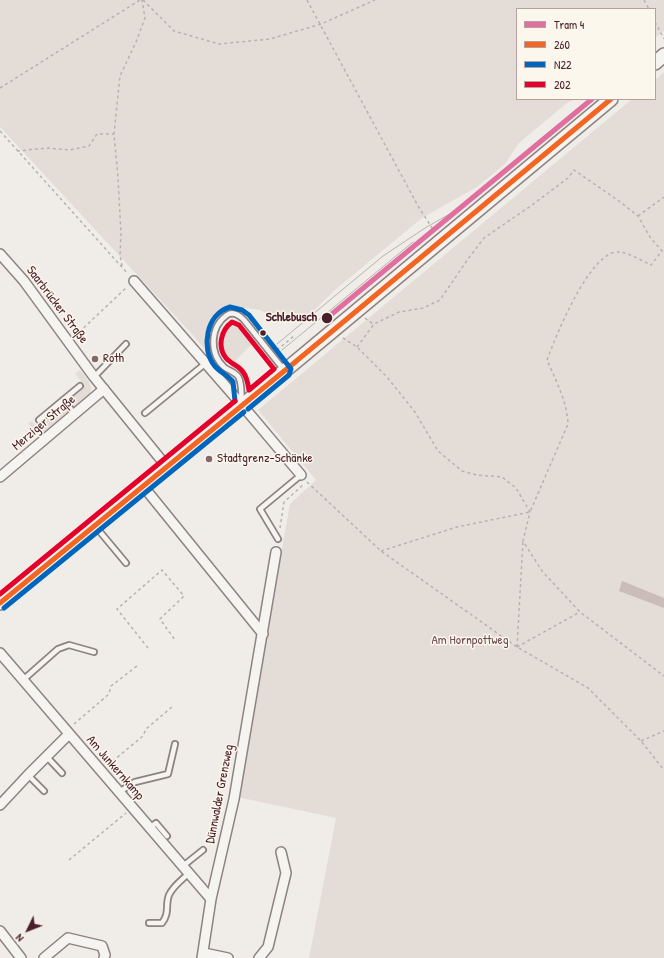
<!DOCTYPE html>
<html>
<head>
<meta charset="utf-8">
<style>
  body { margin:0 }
  #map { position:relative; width:664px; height:958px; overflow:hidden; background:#f0ede8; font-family:"Patrick Hand",sans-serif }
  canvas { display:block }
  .legend { position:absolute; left:516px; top:8px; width:140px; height:92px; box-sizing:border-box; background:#fbf7ec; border:1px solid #b4a19f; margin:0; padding:5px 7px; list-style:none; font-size:12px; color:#4a1f2b }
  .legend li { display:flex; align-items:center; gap:8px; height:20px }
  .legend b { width:20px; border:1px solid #b4a19f }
  .north { position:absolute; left:8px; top:910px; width:40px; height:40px; -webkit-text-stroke:3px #fbf7ec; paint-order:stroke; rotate:227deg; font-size:11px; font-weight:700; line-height:16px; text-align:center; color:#4a1f2b }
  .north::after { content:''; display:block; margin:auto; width:14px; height:18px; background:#4a1f2b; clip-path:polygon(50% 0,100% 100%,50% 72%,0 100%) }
</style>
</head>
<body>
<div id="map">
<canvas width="664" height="958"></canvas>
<ul class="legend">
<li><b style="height:5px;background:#e06e9f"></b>Tram 4</li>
<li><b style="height:5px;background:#f26522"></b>260</li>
<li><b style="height:5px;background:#0065bd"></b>N22</li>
<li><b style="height:5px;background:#e4002b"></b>202</li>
</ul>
<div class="north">N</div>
</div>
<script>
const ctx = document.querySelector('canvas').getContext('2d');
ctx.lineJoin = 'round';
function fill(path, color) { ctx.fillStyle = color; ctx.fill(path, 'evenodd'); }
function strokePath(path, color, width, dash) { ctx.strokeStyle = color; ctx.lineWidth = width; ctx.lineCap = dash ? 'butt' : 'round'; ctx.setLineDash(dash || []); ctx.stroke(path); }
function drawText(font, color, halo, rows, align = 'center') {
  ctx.font = font + ' "Patrick Hand",sans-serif'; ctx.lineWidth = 3; ctx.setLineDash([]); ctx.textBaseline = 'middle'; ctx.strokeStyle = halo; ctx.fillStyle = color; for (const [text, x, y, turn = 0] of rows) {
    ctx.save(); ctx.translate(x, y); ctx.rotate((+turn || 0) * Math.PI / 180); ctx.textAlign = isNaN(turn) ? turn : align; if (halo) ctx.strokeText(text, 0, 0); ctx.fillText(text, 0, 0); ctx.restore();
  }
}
fill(new Path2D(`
  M0,0H664V31L655,38V9H517V99H576L567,103L519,143L505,164L477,187L422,218L336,289L307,317L290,322L279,320L260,310L246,308L228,309L223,310L216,316L209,329L208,343L211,352L217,361L236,380L235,384L191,333L0,127Z
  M664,72V958H309L336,818L237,797L290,504L316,480L258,410L632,99H655V80Z
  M230,321C236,321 239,322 243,327L240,330L252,344L236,360V368C231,365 226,362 223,358C215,346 219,329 230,321Z
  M80,370C98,392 93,392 73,409L69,404V400L84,388V385L75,374Z
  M60,406H64L69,413L39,436L28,423L32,421L37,427Z`), '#e4ddd7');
fill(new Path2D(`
  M622,581L664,598V608L619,591Z`), '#cabcb9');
const service = new Path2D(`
  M94,377L126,344
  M63,400L80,386
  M242,403C241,395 242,385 239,378C236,372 229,371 224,367C209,353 210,327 227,315C233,311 240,316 244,320L284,370
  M145,413L206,363
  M39,420L63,400L75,414
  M96,527L126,563
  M278,539L260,509L301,475
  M23,680L58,649L69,645L94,652
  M46,756L62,773
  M28,775L44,791
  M119,792L135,782L168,774L175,744
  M149,828L156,823L167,836
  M183,866L203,850
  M149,923H162C170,913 165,905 169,895C173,886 182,880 189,873`);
const minor = new Path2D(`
  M0,254L24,281L94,377L167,467
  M134,281L242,405L301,475
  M0,477L104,389
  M143,486L263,634
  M0,653L211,899
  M0,805L28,775L69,734
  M0,931L21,958
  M204,953L228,958
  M44,958L68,938L102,946L105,955L104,958
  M202,958L211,899L234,799L276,552
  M259,958L268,947L286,873L281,852`);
const secondary = new Path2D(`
  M655,63L664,55
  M0,603L294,363L611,99`);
strokePath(service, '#8d8383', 8);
strokePath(minor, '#8d8383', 12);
strokePath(secondary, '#8d8383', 16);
strokePath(new Path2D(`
  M143,0L174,31L219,44L270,39L321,24L375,0
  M307,0L418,206L434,231
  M644,0L649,9
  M655,22L664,39
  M0,88L140,0
  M0,131L128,274
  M17,151L48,148L70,150L89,146L97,134H114
  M638,216L664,197
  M122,266L120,255L121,234L118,177L114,134L120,76L136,42L145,18L142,0
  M365,318L373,324
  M75,336L127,287
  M343,338L357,347L387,377L415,412L438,451L462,471L477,475L502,477L516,488L530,512L523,541L542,571L580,612L664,676
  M357,347L374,324L399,312L423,308L440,300L468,259L484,238L532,205L568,178L574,170L619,201L638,216L650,237L662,251H664
  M277,350L294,336
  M307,482L381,551L517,647L588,688L641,741L664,770
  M280,528L284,502L304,484
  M381,551L457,527L530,512L568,424C567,401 556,381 547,360C557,333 583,270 608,255C610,253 616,252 619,252C627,252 643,261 651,265L662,251
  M517,647L523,541
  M517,647L580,612
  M148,648L117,609L162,570L184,596L160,619L175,640
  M74,724L109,694L111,686L137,666
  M641,741L664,731
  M108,765L143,736L146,729L173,706
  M69,860L126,813`), '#b7b2b0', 1.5, [3, 3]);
strokePath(service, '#f5f4f0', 4.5);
strokePath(minor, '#f5f4f0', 9);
strokePath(secondary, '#f5f4f0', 13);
strokePath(new Path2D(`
  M277,344L383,256L425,228L462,207
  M282,350L413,242`), '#b7b2b0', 1);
strokePath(new Path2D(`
  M0,603L294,363L611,99`), '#f26522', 5);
strokePath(new Path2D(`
  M235,401L233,382C228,375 219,372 214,365C201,348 206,314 230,307L242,310L249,315L291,369L289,375L248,409
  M4,608L244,412`), '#0065bd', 5);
strokePath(new Path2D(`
  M232,322L239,325L274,369L249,390C248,384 247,377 243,372C239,366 231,364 226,358C217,347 221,330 232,322Z
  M0,594L235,401`), '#e4002b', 5);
strokePath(new Path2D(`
  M327,318L592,99`), '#e06e9f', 5);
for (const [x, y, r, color] of [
  [327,318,6,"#4a1f2b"],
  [263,333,3.5,"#4a1f2b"],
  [95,359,4,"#84676d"],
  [209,459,4,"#84676d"]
]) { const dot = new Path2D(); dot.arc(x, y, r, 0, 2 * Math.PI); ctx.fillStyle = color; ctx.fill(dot); strokePath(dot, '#fbf7ec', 1.5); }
drawText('13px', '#4a1f2b', '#fbf7ec', [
  ["Saarbrücker Straße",57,305,53],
  ["Merziger Straße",44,423,-40],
  ["Am Junkernkamp",115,768,49],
  ["Dünnwalder Grenzweg",220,794,-79]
]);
drawText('bold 13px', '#4a1f2b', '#fbf7ec', [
  ["Schlebusch",317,318]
], 'right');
drawText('13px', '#4a1f2b', '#fbf7ec', [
  ["Roth",103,359],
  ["Stadtgrenz-Schänke",217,459]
], 'left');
drawText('13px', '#6e4b52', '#fbf7ec', [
  ["Am Hornpottweg",470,641]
]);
</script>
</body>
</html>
